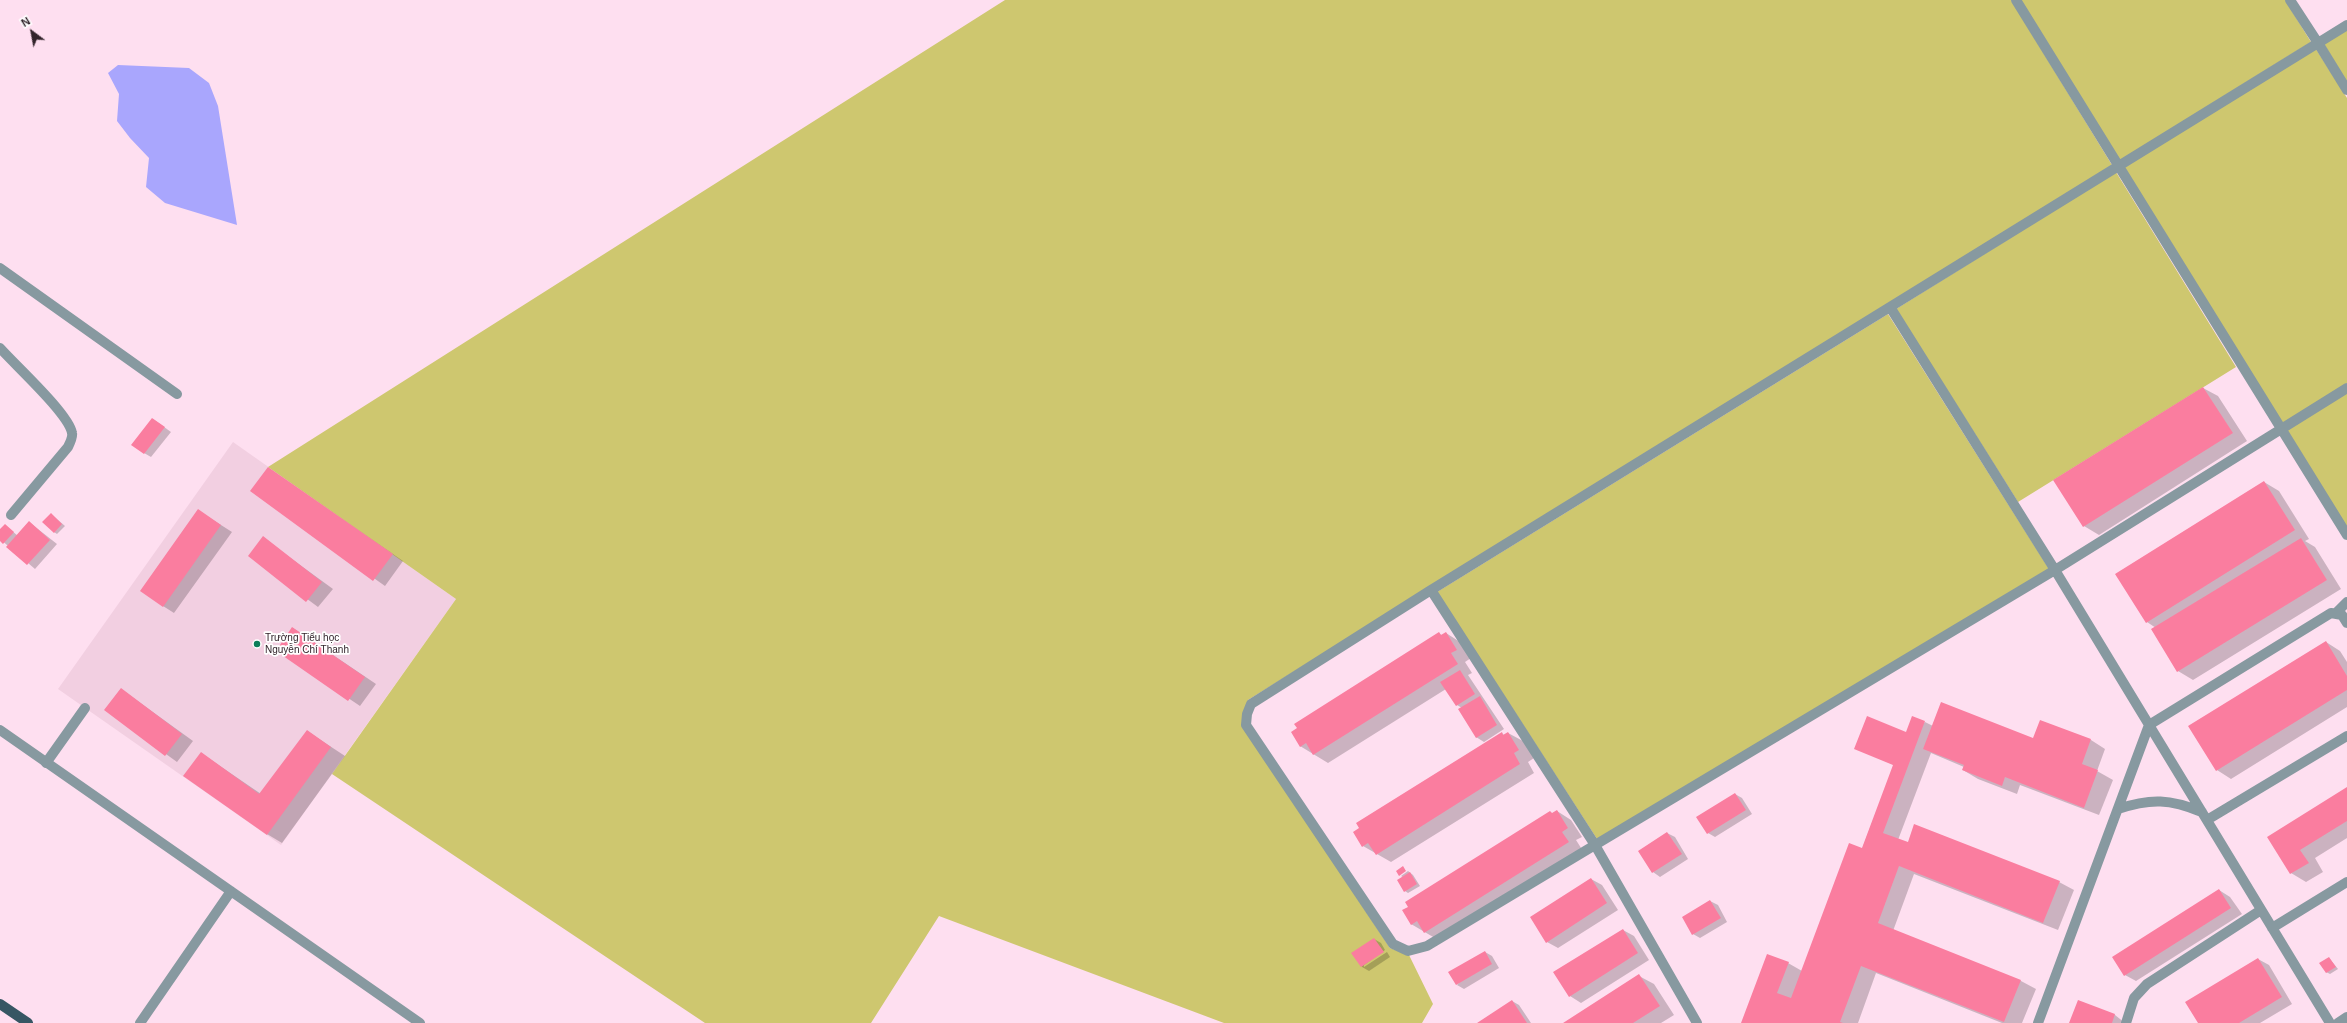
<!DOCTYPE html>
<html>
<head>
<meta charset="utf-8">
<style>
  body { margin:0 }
  #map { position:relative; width:2347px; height:1023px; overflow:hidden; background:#fedff0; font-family:Arial,sans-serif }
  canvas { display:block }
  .north { position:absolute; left:12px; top:12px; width:40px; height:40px; -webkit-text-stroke:3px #fff; paint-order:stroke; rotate:328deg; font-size:11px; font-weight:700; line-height:16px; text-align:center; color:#32242b }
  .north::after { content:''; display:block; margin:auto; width:14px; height:18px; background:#32242b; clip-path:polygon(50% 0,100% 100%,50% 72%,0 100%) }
</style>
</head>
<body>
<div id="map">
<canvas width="2347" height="1023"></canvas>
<div class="north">N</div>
</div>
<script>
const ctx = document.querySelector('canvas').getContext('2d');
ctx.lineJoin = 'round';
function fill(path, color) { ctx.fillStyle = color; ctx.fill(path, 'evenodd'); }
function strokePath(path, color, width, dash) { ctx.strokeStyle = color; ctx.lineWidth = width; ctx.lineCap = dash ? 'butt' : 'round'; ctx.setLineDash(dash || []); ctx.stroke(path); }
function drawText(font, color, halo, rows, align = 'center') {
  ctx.font = font + ' Arial,sans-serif'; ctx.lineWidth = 3.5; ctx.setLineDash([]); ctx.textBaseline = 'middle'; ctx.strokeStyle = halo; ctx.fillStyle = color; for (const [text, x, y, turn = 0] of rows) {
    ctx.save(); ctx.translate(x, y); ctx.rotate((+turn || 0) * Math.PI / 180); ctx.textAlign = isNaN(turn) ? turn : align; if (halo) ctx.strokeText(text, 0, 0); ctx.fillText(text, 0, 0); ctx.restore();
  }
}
fill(new Path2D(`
  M233,442L456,599L281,845L58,689Z`), '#f2cfe1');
fill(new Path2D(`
  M1005,0H2011L2112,165L1248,700L1243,726L1390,948L1409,955L1433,1004L1422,1023H1224L939,916L871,1023H705L332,774L456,599L268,467Z
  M2021,0H2285L2311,42L2119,161Z
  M2347,30V82L2324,44Z
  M2316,49L2347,98V383L2282,424L2123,168Z
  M2116,172L2236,367L2018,502L1896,309Z
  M1888,314L2049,569L1597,839L1437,592Z
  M2347,393V527L2286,431Z`), '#cec76f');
fill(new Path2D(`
  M118,65L189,68L209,83L218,106L237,225L165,203L146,187L149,158L130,138L117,121L119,94L108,73Z`), '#a9a6fd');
fill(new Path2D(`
  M2203,388L2218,396L2247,441L2099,535L2084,526Z
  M153,419L171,432L151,457L144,453Z
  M268,468L403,561L385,586L251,491Z
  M2264,482L2279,491L2309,539L2305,541L2315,547L2341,589L2193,680L2178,671L2156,628L2147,622L2117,574Z
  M199,511L232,532L174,613L163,606Z
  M51,514L65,526L57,534L54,532Z
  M29,522L57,544L35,569L0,539V530L5,525L18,536Z
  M263,538L333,589L318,607L249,556Z
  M293,628L376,684L360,706L277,650Z
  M1446,633L1460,642L1471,658L1465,662L1472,673L1468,675L1504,729L1484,742L1476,737L1462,708L1457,705L1446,689L1328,763L1300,746L1439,634L1442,635Z
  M2326,642L2340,651L2347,662V707L2231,779L2217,770Z
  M121,689L193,741L177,762L105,710Z
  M2041,721L2091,740L2105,749L2097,771L2113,780L2099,815L2020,785L2017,794L1978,779L1963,770L1964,767L1931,753L1898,840L2059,882L2074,890L2058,930L1914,874L1893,931L2021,981L2036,989L2022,1023H2002L1876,973L1858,1023H1742L1788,963L1802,971L1862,849L1894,765L1855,748L1906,733L1925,722L1933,726L2034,739Z
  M307,731L345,756L282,843L267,834L201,753L261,794Z
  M1502,733L1504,735L1508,733L1523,741L1534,758L1528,762L1534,773L1391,862L1363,846Z
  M2347,789V838L2315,858L2323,872L2306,882L2291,873L2269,837Z
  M1735,794L1742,798L1752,814L1715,837L1708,833Z
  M1557,811L1571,820L1582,837L1576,840L1583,851L1440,941L1411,924Z
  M1667,833L1675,837L1688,859L1660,877L1653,872Z
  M1408,871L1413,875L1420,886L1408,893L1405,891L1404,878L1401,876Z
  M1591,879L1602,885L1618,910L1558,948L1547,942Z
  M2219,890L2230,897L2242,914L2136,981L2125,975Z
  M1710,901L1718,905L1727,922L1700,938L1693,934Z
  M1623,930L1634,936L1649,960L1581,1003L1570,996Z
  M1374,939L1381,943L1385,950L1364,965V967L1387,952L1390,957L1369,971L1362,967L1353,953Z
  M1485,952L1492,956L1499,968L1464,989L1457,985Z
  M2329,958L2338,969L2330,974L2326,972Z
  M2258,959L2269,965L2292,1004L2260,1023H2199Z
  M1639,976L1654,984L1674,1015L1661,1023H1565Z
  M1512,1001L1519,1005L1531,1023H1478Z
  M2079,1001L2115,1015L2125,1023H2070Z`), '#0003');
fill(new Path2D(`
  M2203,387L2233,433L2083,527L2053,480Z
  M152,418L165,427L144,454L131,445Z
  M268,467L393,554L373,581L250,491Z
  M2264,481L2295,530L2146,623L2115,574Z
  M198,509L221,525L163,607L140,591Z
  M51,513L62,524L54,533L42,522Z
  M29,521L50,540L27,565L6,547Z
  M5,524L14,532L3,544L0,541V529Z
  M263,536L322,582L306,602L248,556Z
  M2301,538L2327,580L2177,672L2151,629Z
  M292,627L365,677L348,701L276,651Z
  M1439,632L1441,635L1446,632L1457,650L1451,653L1458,664L1313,755L1306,743L1300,747L1291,732L1297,728L1294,724Z
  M2326,641L2347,676V690L2216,771L2188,726Z
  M1460,670L1475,694L1456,706L1440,682Z
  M121,688L182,734L165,756L104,710Z
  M1480,696L1497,725L1476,738L1458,709Z
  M1941,702L2033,738L2040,720L2091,739L2082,764L2098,770L2084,808L2005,777L2002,786L1962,770L1964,765L1923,749Z
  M1867,716L1906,732L1912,716L1925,721L1883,833L1908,842L1914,824L2060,881L2043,923L1899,866L1878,923L2021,980L2004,1022L1861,966L1840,1022L1843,1023H1741L1767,954L1789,962L1777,993L1791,998L1849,843L1862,848L1893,765L1854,749Z
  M307,730L331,747L267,835L183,776L201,752L259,794Z
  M1502,732L1503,735L1508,732L1519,750L1514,753L1520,764L1376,855L1368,843L1362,847L1353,832L1359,828L1356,823Z
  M2347,787V821L2300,850L2309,863L2290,874L2267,837Z
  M1735,793L1746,810L1707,834L1696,817Z
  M1557,810L1568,828L1562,832L1569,842L1424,933L1417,921L1411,925L1402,910L1408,907L1405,902L1550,811L1552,813Z
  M1667,832L1682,854L1652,873L1638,851Z
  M1403,866L1406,871L1399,876L1396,871Z
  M1410,872L1417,884L1404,892L1397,880Z
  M1591,878L1607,903L1546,943L1530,917Z
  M2219,889L2231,908L2124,976L2112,957Z
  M1710,900L1721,918L1692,935L1682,917Z
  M1623,929L1638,953L1569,997L1553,972Z
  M1374,938L1384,952L1361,967L1351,953Z
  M1485,951L1492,964L1456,985L1448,972Z
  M2329,957L2336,967L2326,973L2319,963Z
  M2258,958L2282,997L2239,1023H2198L2185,1002Z
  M1639,974L1660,1006L1633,1023H1563Z
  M1512,1000L1527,1023H1477Z
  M2078,1000L2115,1014L2112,1023H2069Z`), '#fa7d9f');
strokePath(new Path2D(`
  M2016,0L2347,535
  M2290,0L2318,43L2347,25
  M0,268L177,394
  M1890,307L1431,590L1595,845L2055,570L2347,388
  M0,348C15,365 69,414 72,433C73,437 70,443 68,447L11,515
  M1431,590L1251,704L1247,714L1246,725L1393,944L1408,951L1427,946L1595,845L1697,1023
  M2336,613L2347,602
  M46,763L85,708
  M2118,809C2151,798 2170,799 2202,812
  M2207,820L2347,736
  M2272,928L2347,882
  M2038,1023L2149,725L2331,613L2342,615L2347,623
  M2126,1023L2134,998L2147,984L2261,910
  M2330,1023L2055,570L1890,307L2318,43L2347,90`), '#8799a0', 10);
strokePath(new Path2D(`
  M0,730L420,1023
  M140,1023L231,891`), '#8799a0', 10);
strokePath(new Path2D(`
  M2338,1023L2347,1017`), '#8799a0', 10);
strokePath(new Path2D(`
  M0,1004L28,1023`), '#375663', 10);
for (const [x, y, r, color] of [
  [257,644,4,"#0c7e5a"]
]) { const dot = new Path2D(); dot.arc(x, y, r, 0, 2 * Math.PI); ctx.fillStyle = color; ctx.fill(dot); strokePath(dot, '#fff', 1.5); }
drawText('10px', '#32242b', '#fff', [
  ["Trường Tiểu học",265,638],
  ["Nguyễn Chí Thanh",265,650]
], 'left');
</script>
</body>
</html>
